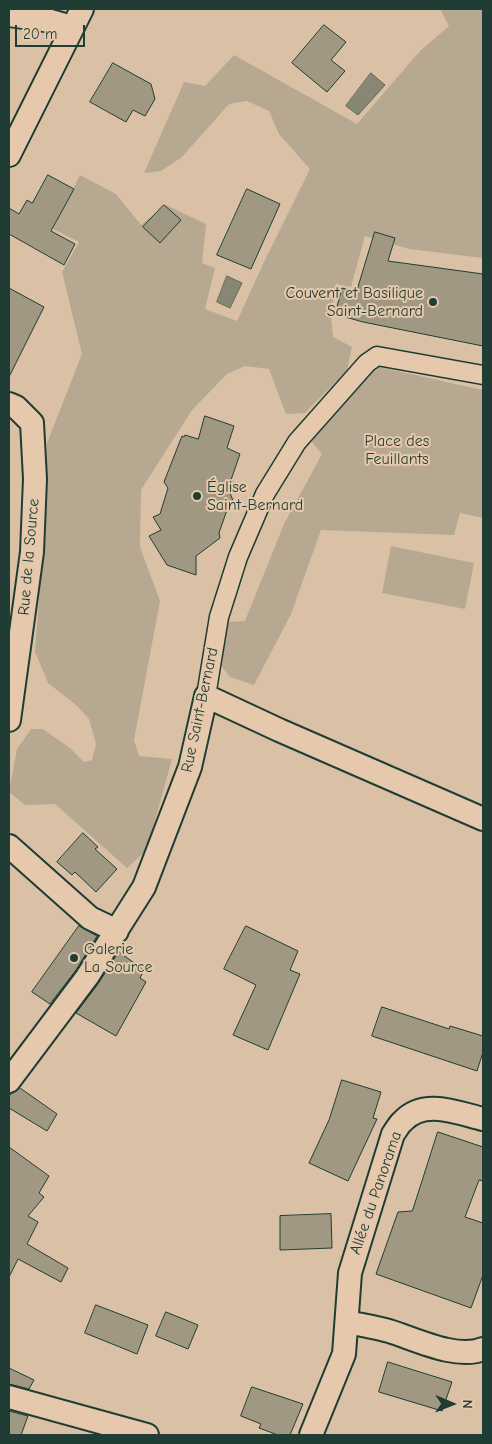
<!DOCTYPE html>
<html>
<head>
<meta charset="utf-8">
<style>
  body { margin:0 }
  #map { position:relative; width:492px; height:1444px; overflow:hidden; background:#dac1a6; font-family:"Comic Neue",sans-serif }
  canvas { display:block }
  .frame { position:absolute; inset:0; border:10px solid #1f3d34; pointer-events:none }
  .north { position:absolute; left:427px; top:1379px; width:50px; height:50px; -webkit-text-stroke:4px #e6c9ad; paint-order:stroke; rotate:91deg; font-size:14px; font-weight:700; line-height:20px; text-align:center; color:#1f3d34 }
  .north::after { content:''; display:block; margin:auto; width:18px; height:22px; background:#1f3d34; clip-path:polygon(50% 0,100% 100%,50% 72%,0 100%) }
  .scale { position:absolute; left:15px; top:25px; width:70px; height:22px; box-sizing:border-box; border:2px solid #1f3d34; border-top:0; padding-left:6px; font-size:15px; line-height:18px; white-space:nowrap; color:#1f3d34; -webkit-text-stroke:4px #e6c9ad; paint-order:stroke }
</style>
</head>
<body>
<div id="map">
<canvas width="492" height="1444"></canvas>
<div class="frame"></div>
<div class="north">N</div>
<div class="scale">20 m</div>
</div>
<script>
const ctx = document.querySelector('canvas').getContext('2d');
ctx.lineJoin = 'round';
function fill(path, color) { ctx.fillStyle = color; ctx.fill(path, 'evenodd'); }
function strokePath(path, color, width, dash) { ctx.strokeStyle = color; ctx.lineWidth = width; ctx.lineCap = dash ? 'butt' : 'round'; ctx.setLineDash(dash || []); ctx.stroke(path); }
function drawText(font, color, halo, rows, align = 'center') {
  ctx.font = font + ' "Comic Neue",sans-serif'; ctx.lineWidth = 4; ctx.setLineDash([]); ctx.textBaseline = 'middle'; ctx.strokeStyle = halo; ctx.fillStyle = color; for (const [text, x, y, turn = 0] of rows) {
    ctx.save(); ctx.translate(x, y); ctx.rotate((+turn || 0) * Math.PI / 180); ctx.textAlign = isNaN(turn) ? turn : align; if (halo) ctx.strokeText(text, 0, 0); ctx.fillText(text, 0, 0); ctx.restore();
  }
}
fill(new Path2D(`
  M440,9H483V258L409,249L365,236L351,287L336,284L331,317L333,337L352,347L347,370L305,413L286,414L269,369L245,366L227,374L192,410L141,490L140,547L160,601L134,740L139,756L172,759L147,850L127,868L55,804L25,805L9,792L17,749L31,729H43L70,748L84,762L92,760L96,744L89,719L76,705L48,683L35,652L41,571L47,443L82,354L62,272L79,242L53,229L80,175L116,194L141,225L166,205L206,224L202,263L215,268L205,309L237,321L264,262L310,169L279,134L269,111L247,101L229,104L182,157L161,171L144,173L184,82L205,86L234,55L357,124L420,51L449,26Z
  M374,366L483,390V518L460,513L454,535L321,530L291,614L254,685L230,677L220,664L228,622L245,621L284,524L322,454L309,438Z
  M391,546L474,563L465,609L382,593Z`), '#b7a891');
const water = new Path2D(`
  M371,73L385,85L358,115L346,106Z
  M227,276L242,283L230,308L217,302Z`);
fill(water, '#888774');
strokePath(water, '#5e695a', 1);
const building = new Path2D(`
  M324,25L346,42L331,60L345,71L327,92L292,63Z
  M113,63L151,84L155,99L145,116L133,110L126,122L90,102Z
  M48,175L74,189L51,231L75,244L64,265L9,234V208L19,214L27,200L32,203Z
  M247,189L280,204L251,269L217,255Z
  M164,205L181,220L160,243L143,227Z
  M375,232L395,238L388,261L483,274V346L363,322L335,314L342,288L356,292Z
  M9,288L44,307L9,377Z
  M205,416L234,426L227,448L240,454L231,480L233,481L230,493L234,503L228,507L219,533L220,538L196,556V575L167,565L149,536L161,530L153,517L160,514L168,488L164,482L182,436L184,437L185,435L198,439Z
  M83,833L98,847L95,849L117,869L96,892L75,872L72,875L57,862Z
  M79,926L97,936L76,970L50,1004L32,992Z
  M246,926L298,951L290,970L300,974L268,1050L233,1035L256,985L224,969Z
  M119,952L144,970L140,978L146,982L116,1036L76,1013L98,984Z
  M382,1007L449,1029L450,1026L483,1036V1052L477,1071L372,1036Z
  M342,1080L381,1092L373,1118L377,1119L348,1181L309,1163L329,1120Z
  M20,1088L57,1114L47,1131L9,1108V1096Z
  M438,1132L483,1147V1181L479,1180L465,1217L483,1223V1275L471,1308L376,1274L398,1212L412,1211Z
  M9,1147L49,1176L39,1193L44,1197L28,1216L38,1222L27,1244L68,1268L61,1282L18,1259L9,1277Z
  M331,1214L332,1248L280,1250V1216Z
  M96,1305L148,1325L137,1354L85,1333Z
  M166,1312L198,1325L188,1349L156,1336Z
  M388,1362L452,1382L442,1411L379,1392Z
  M9,1368L34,1380L29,1389L9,1384Z
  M252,1387L303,1404L290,1435H278L259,1428L261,1424L241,1416Z
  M9,1411L28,1416L21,1435H9Z`);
fill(building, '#a09882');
strokePath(building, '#1f3d34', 1);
const pedestrian = new Path2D(`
  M206,696L219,617L238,557L265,494L297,442L367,363L377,356L483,375`);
const minor = new Path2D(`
  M9,15L51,21L72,27
  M9,155L82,9
  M9,404L16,407L32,423L35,479L32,552L9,720
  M9,846L90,918L117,931
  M9,1081L87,977L144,887L190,767L206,696L279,730L483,819
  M347,1322C361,1325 375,1327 389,1331C415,1339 457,1360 483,1349
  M9,1397L147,1435
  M311,1435L344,1354L350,1273L393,1134C397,1129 399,1124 403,1121C424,1098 458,1113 483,1119`);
strokePath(pedestrian, '#1f3d34', 21);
strokePath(minor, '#1f3d34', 26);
strokePath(pedestrian, '#e6c9ad', 18);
strokePath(minor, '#e6c9ad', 22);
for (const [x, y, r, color] of [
  [433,302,5,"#1f3d34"],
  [197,496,5,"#1f3d34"],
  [74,958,5,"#1f3d34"]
]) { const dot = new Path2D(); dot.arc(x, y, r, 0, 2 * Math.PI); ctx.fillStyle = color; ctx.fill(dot); strokePath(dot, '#e6c9ad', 2); }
drawText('16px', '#1f3d34', '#e6c9ad', [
  ["Couvent et Basilique",423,293,"right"],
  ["Saint-Bernard",423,311,"right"],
  ["Église",207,487],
  ["Saint-Bernard",207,505],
  ["Galerie",84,949],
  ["La Source",84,967]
], 'left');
drawText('16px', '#274239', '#e6c9ad', [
  ["Place des",397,441],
  ["Feuillants",397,459]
]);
drawText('16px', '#1f3d34', '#e6c9ad', [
  ["Rue de la Source",29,557,-85],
  ["Rue Saint-Bernard",200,710,-78],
  ["Allée du Panorama",376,1193,-71]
]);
</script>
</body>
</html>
